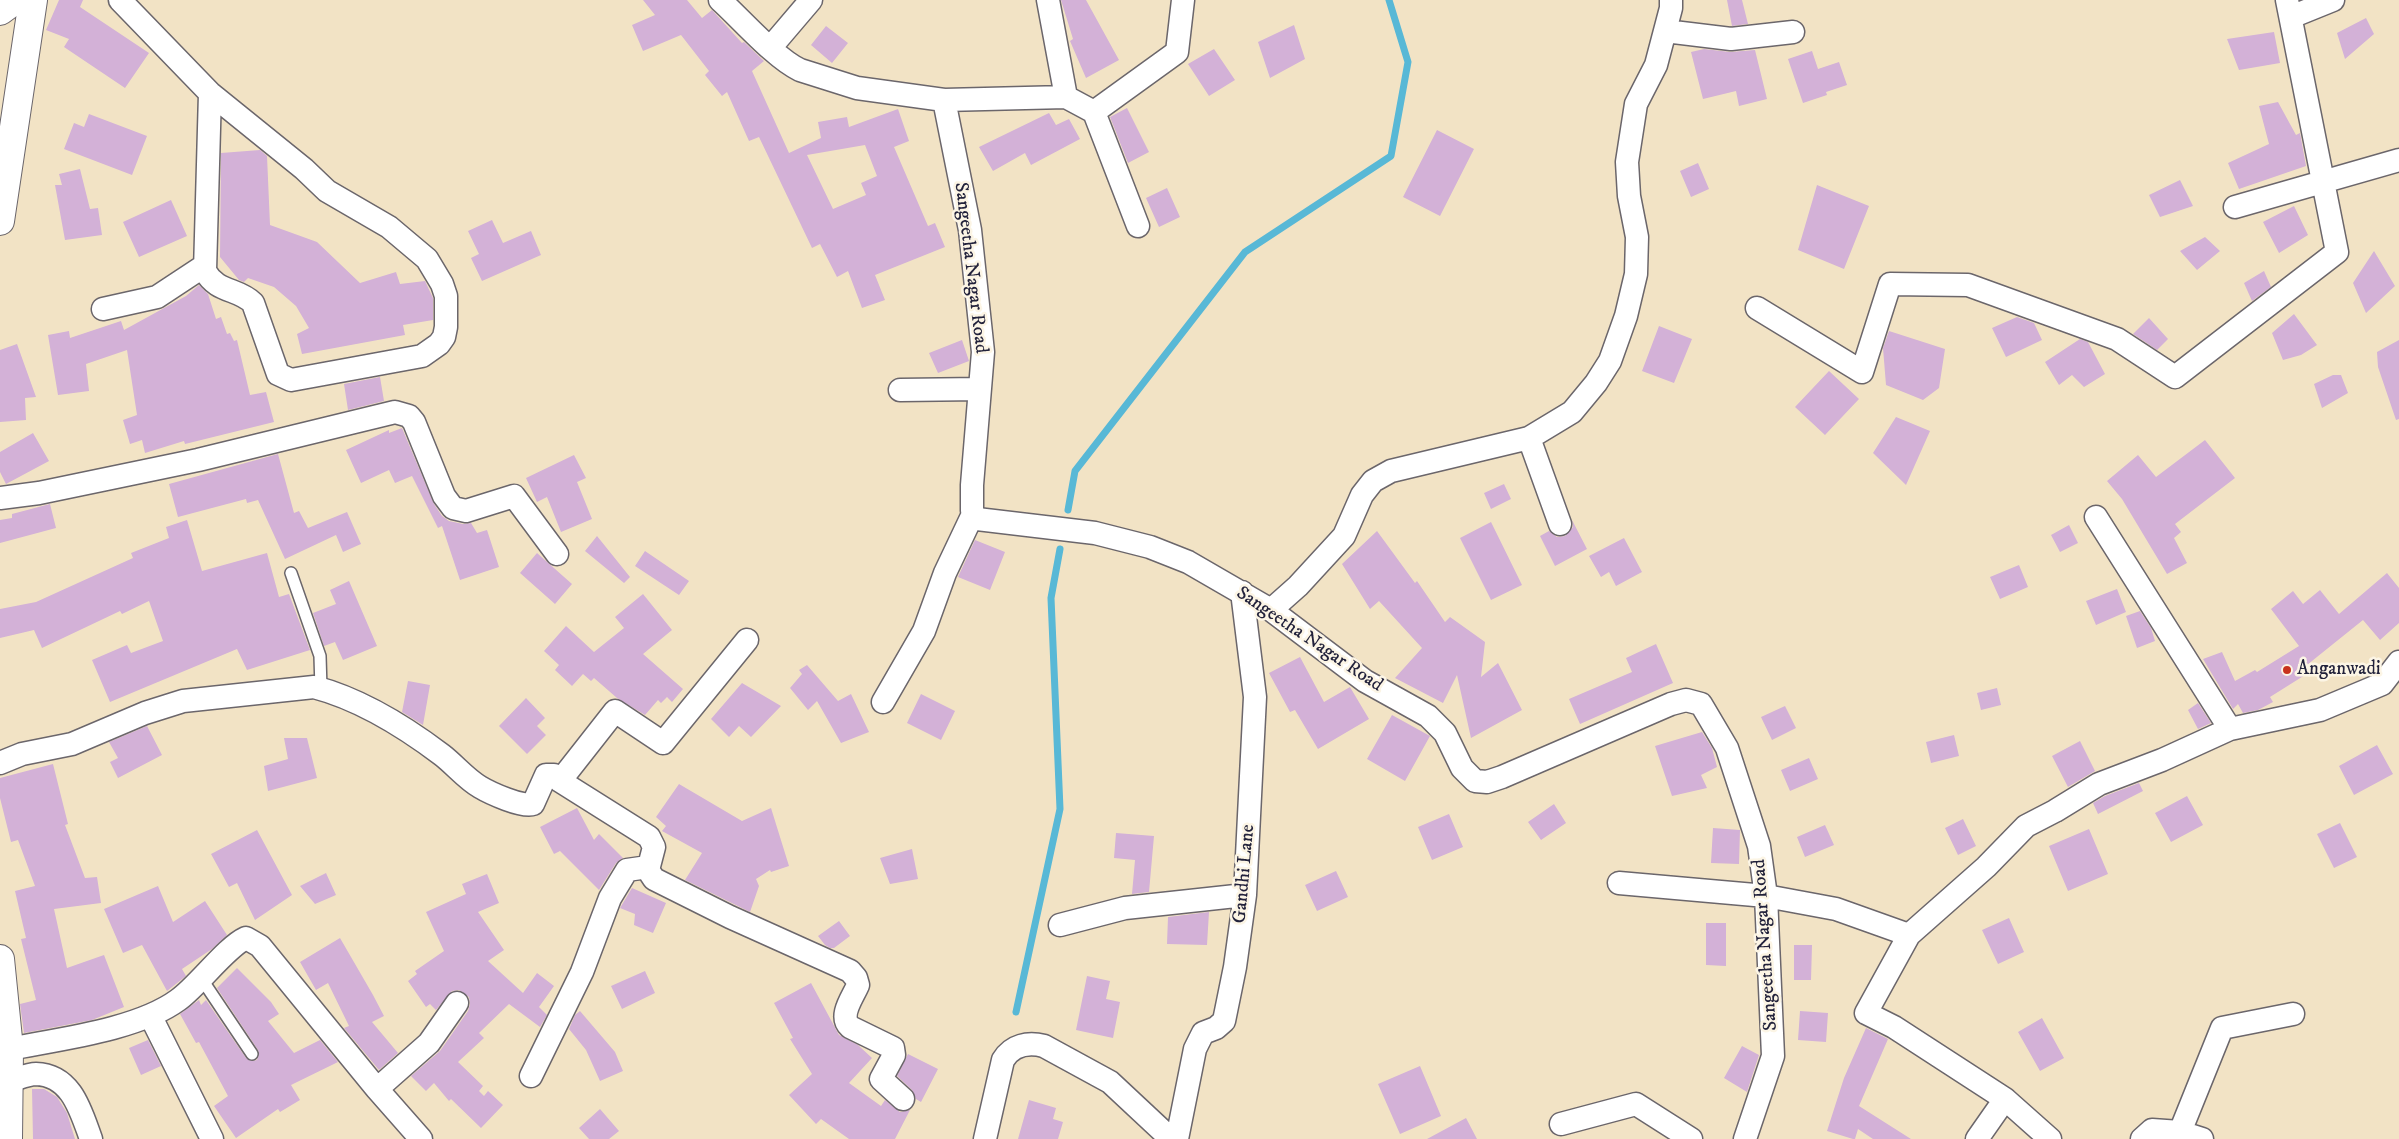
<!DOCTYPE html>
<html>
<head>
<meta charset="utf-8">
<style>
  body { margin:0 }
  canvas { display:block; background:#f2e3c5 }
</style>
</head>
<body>
<canvas width="2399" height="1139"></canvas>
<script>
const ctx = document.querySelector('canvas').getContext('2d');
ctx.lineJoin = 'round';
function strokePath(path, color, width, dash) { ctx.strokeStyle = color; ctx.lineWidth = width; ctx.lineCap = dash ? 'butt' : 'round'; ctx.setLineDash(dash || []); ctx.stroke(path); }
function fill(path, color) { ctx.fillStyle = color; ctx.fill(path, 'evenodd'); }
function drawText(font, color, halo, rows, align = 'center') {
  ctx.font = font + ' "IM FELL DW Pica",serif'; ctx.lineWidth = 5; ctx.setLineDash([]); ctx.textBaseline = 'middle'; ctx.strokeStyle = halo; ctx.fillStyle = color; for (const [text, x, y, turn = 0] of rows) {
    ctx.save(); ctx.translate(x, y); ctx.rotate((+turn || 0) * Math.PI / 180); ctx.textAlign = isNaN(turn) ? turn : align; if (halo) ctx.strokeText(text, 0, 0); ctx.fillText(text, 0, 0); ctx.restore();
  }
}
strokePath(new Path2D(`
  M1068,510L1075,471L1245,252L1391,156L1408,62L1389,0
  M1016,1012L1060,809L1051,598L1060,549`), '#58b8d6', 7);
fill(new Path2D(`
  M59,0H83L80,7L149,53L125,88L64,47L69,39L46,30Z
  M643,0H687L702,18L712,10L742,43L744,42L764,61L752,71L789,153L821,138L818,122L847,117L849,127L898,109L909,141L894,147L928,226L935,223L945,247L875,275L885,300L862,308L848,271L837,277L820,244L812,248L759,137L749,141L727,92L722,96L705,75L709,71L681,35L643,51L632,25L655,15ZM865,145L877,176L861,183L866,195L833,209L807,155Z
  M1061,0H1086L1119,60L1086,78L1070,41L1073,39Z
  M1727,0H1742L1748,24L1732,26Z
  M2366,18L2374,34L2345,59L2337,33Z
  M1294,25L1305,59L1270,78L1258,42Z
  M826,26L848,43L832,63L811,45Z
  M2274,32L2280,63L2239,70L2227,39Z
  M1214,49L1235,80L1209,96L1188,64Z
  M1704,49L1730,52L1755,50L1767,99L1739,106L1736,91L1703,99L1691,52Z
  M1812,51L1818,69L1839,62L1847,85L1826,92L1827,95L1803,103L1788,59Z
  M2278,102L2296,135L2300,133L2306,166L2239,189L2228,163L2269,144L2259,106Z
  M1127,108L1149,152L1128,163L1110,117Z
  M1049,113L1056,125L1069,119L1080,139L1031,165L1025,153L993,171L979,147Z
  M89,114L147,136L132,175L64,149L74,123L84,127Z
  M1437,130L1474,149L1440,216L1403,197Z
  M260,150L267,156L270,225L317,242L360,283L396,272L400,284L425,281L433,298V320L403,325L405,335L302,354L297,334L309,328L296,306L274,287L248,278L244,282L239,280L220,257L221,153Z
  M1698,163L1709,189L1691,197L1680,171Z
  M80,169L90,209L98,208L102,235L65,240L55,185H62L59,174Z
  M2180,180L2193,206L2160,217L2149,195Z
  M1817,185L1869,206L1844,269L1798,250Z
  M1167,188L1180,217L1159,227L1146,198Z
  M171,200L187,236L139,257L123,222Z
  M2294,206L2308,235L2279,253L2263,222Z
  M492,220L503,243L531,231L541,255L482,281L471,258L479,254L468,231Z
  M2205,237L2220,251L2197,270L2180,251Z
  M2374,251L2395,286L2366,313L2353,283Z
  M2264,271L2271,287L2252,301L2244,283Z
  M199,285L208,294L216,319L221,317L227,334L230,333L234,341L237,340L250,395L266,392L274,422L185,444L184,441L145,453L142,440L130,444L123,420L137,415L127,350L86,364L89,391L58,395L48,335L69,331L70,338L121,321L124,330L186,296Z
  M2294,314L2317,345L2301,355L2283,360L2272,333Z
  M2017,317L2034,323L2042,340L2006,357L1992,328Z
  M2149,318L2168,339L2157,350L2133,334Z
  M1659,326L1692,339L1674,383L1642,371Z
  M1889,331L1945,349L1939,388L1923,400L1886,385L1883,348Z
  M2080,339L2088,342L2105,374L2084,387L2072,375L2059,385L2045,362Z
  M962,340L969,361L938,373L929,353Z
  M2399,340V419L2396,420L2378,367L2377,352Z
  M17,344L36,397L25,398L26,420L0,422V350Z
  M1829,371L1859,399L1825,435L1795,407Z
  M2333,375H2341L2348,393L2322,408L2314,384Z
  M380,377L384,401L348,410L344,384Z
  M1896,417L1930,431L1906,485L1873,453Z
  M402,428L434,504L442,516L449,521L463,524L471,523L477,533L487,530L499,567L460,580L442,526L438,528L412,476L395,483L389,470L361,483L346,450L389,430V433Z
  M33,433L49,461L6,484L0,472V452Z
  M2205,440L2235,478L2175,524L2181,532L2174,538L2187,563L2167,574L2122,499L2107,481L2138,455L2156,477Z
  M278,454L294,513L299,511L308,528L347,512L361,544L343,552L336,535L285,559L258,500L247,503L246,499L178,517L169,484Z
  M574,455L586,478L577,482L592,519L561,532L547,497L537,502L526,478Z
  M1504,484L1511,499L1491,509L1484,493Z
  M50,504L56,528L0,543V520L12,518V514Z
  M187,520L202,571L267,553L279,597L289,594L310,650L247,670L237,649L110,702L92,660L127,645L131,653L163,641L149,601L122,614L120,611L42,648L34,630L0,638V609L36,602L133,558L131,553L169,538L166,527Z
  M1572,520L1587,549L1555,566L1540,536L1549,531L1557,537L1565,536L1573,527Z
  M1491,522L1522,585L1491,600L1460,538Z
  M2069,525L2078,543L2060,552L2051,535Z
  M1377,531L1415,583L1417,581L1445,622L1450,617L1485,642L1481,677L1498,663L1522,710L1471,738L1457,675L1443,703L1395,678L1422,648L1379,601L1370,609L1342,564Z
  M597,536L630,577L624,583L585,551Z
  M1624,538L1642,572L1616,586L1609,572L1601,577L1589,556Z
  M975,540L1005,552L990,590L958,577Z
  M645,551L689,581L679,595L635,566Z
  M537,553L572,584L555,604L520,573Z
  M2019,565L2028,587L2000,599L1990,577Z
  M2387,573L2399,588V623L2380,640L2363,620L2302,669L2305,675L2270,697L2273,702L2258,710L2243,713L2238,704L2233,709L2203,659L2222,652L2235,681L2255,670L2257,672L2299,646L2271,609L2293,591L2303,604L2320,590L2339,614Z
  M349,581L377,646L343,660L335,642L324,646L313,613L336,604L330,590Z
  M2117,589L2126,612L2096,625L2086,601Z
  M643,594L672,630L643,654L683,689L672,702L667,697L661,703L658,700L645,715L617,698L594,678L591,681L583,674L572,686L555,670L559,665L544,651L566,626L594,652L624,628L615,617Z
  M2140,611L2151,628L2155,641L2137,648L2126,616Z
  M1656,644L1673,683L1580,724L1569,699L1632,672L1626,658Z
  M1300,657L1324,702L1350,687L1369,719L1318,749L1295,710L1290,712L1269,673Z
  M807,665L838,701L851,694L869,732L841,743L817,701L808,710L790,688L802,674L799,670Z
  M408,681L430,685L423,725L402,712Z
  M742,683L781,706L751,737L739,726L729,737L711,719Z
  M1997,688L2001,705L1981,710L1977,693Z
  M921,694L955,711L941,740L907,723Z
  M526,698L545,718L537,726L546,735L527,754L499,726Z
  M2198,703L2211,723L2198,729L2188,710Z
  M1785,706L1796,728L1772,740L1761,717Z
  M1392,715L1430,736L1405,781L1367,759Z
  M147,726L162,755L118,778L110,762L118,758L109,742Z
  M1702,732L1712,748L1717,767L1701,775L1707,788L1672,796L1655,746Z
  M1954,735L1959,756L1931,763L1926,742Z
  M284,738H307L317,778L268,791L264,766L288,759Z
  M2080,741L2095,771L2068,787L2052,756Z
  M2377,745L2393,774L2354,795L2339,766Z
  M1809,758L1818,779L1790,791L1781,770Z
  M53,764L68,824L65,825L85,878L97,877L101,903L54,909L67,968L104,955L124,1007L92,1020L24,1033L20,1004L36,1000L21,939L26,938L15,891L35,886L18,840L11,842L0,798V778Z
  M2139,783L2143,791L2098,814L2093,803L2105,796Z
  M679,784L742,821L771,808L789,866L771,872L770,870L756,879L759,886L750,912L685,880L702,853L662,831L666,826L656,817Z
  M2187,796L2203,825L2171,842L2155,813Z
  M1554,804L1566,823L1541,840L1528,822Z
  M577,808L594,840L599,834L623,858L616,863L599,890L560,851L554,854L540,827Z
  M1449,814L1463,847L1432,860L1418,827Z
  M1963,819L1976,846L1958,855L1945,828Z
  M2340,823L2357,857L2334,868L2317,834Z
  M1825,825L1834,845L1805,857L1797,837Z
  M1713,828L1740,830L1739,864L1711,863Z
  M2089,829L2108,874L2068,891L2049,846Z
  M257,830L292,895L255,920L237,883L229,887L211,854Z
  M1116,833L1154,836L1149,892L1132,894L1135,860L1114,858Z
  M912,849L918,879L890,884L880,858Z
  M1336,871L1348,897L1317,911L1305,885Z
  M326,873L336,895L315,904L300,886Z
  M487,874L499,903L478,912L504,950L488,961L523,993L537,973L554,986L539,1007L547,1015L540,1027L509,1004L479,1033L484,1038L458,1062L483,1086L479,1091L484,1096L488,1091L503,1105L481,1128L451,1099L449,1101L434,1083L426,1091L411,1076L440,1051L468,1011L470,1004L469,997L459,990L452,991L436,1010L430,1004L426,1007L408,981L417,974L415,971L444,951L426,912L466,894L462,884Z
  M158,886L173,922L205,901L227,935L212,949L182,969L186,976L167,991L142,945L123,953L104,909Z
  M632,888L666,903L653,933L634,925L635,914L620,908Z
  M1209,912L1207,945L1167,944L1168,917Z
  M2009,918L2024,952L1998,964L1982,930Z
  M839,921L850,936L834,948H830L825,945L818,936Z
  M1706,923H1726V966L1706,965Z
  M340,938L373,995L384,1016L372,1022L398,1053L379,1070L344,1028L349,1026L328,983L316,990L300,962Z
  M1794,945H1812L1811,980H1794Z
  M237,968L271,1002L279,1014L268,1021L294,1053L320,1040L338,1062L291,1085L300,1100L280,1112L278,1109L236,1138L214,1106L228,1096L199,1042L196,1043L180,1014L199,1000L201,1005L206,1000L246,1058L252,1061L257,1060L259,1054L258,1050L217,988Z
  M645,971L655,993L622,1009L611,986Z
  M1087,976L1110,981L1106,999L1120,1002L1113,1038L1076,1030Z
  M811,983L839,1035L858,1045L872,1058L849,1083L881,1106L885,1100L900,1112L910,1110L895,1139H849L821,1119L816,1124L789,1095L812,1074L790,1039L793,1038L774,1003Z
  M580,1011L615,1052L623,1071L600,1081L586,1050L569,1029L575,1015Z
  M1800,1011L1828,1013L1826,1042L1798,1040Z
  M2042,1018L2064,1058L2040,1071L2018,1032Z
  M1866,1028L1888,1039L1859,1106L1911,1139H1873L1858,1129L1855,1139H1853L1827,1131L1844,1078Z
  M148,1040L161,1066L141,1075L129,1048Z
  M1742,1046L1759,1055L1747,1092L1724,1078Z
  M908,1054L938,1069L921,1102L916,1099L912,1090L897,1076Z
  M1420,1066L1441,1116L1400,1134L1378,1084Z
  M32,1089H44L57,1097L67,1113L75,1139H33Z
  M1029,1100L1056,1108L1053,1119L1063,1122L1058,1139H1018Z
  M600,1109L619,1131L609,1139H589L579,1128Z
  M1466,1118L1477,1139H1427Z`), '#d3b1d7');
const lane = new Path2D(`
  M291,573L320,656L321,689
  M201,978L252,1054`);
const street = new Path2D(`
  M120,0L210,93L304,169L327,191L389,227L427,259L442,284L446,296V327L444,337L439,344L422,356L291,380L278,374L253,303C238,288 217,293 205,271L210,93
  M720,0C742,20 775,58 800,70L857,88L944,100L970,230L983,352L972,485V511L977,519L1095,533L1150,547L1188,562L1271,610L1365,681L1428,716L1445,733L1462,768L1475,781L1487,782L1502,777L1671,704L1686,700L1701,704L1727,748L1759,846L1766,896L1773,1056L1745,1139
  M1048,0L1066,97L1094,112L1138,226
  M2291,17L2333,0
  M1665,31L1731,39L1793,32
  M771,47L811,0
  M944,100L1066,97
  M1094,112L1177,52L1183,0
  M2235,207L2399,160
  M1757,308L1862,372L1890,284L1968,285L2117,339L2175,377L2337,252L2287,0
  M103,309L157,297L204,266
  M900,390L980,389
  M1529,438L1560,524
  M0,498L39,493L198,460L395,412L409,416L414,422L444,496L453,508L466,511L514,496L557,554
  M2096,517L2230,729
  M1271,610L1298,586L1344,536L1362,495L1373,481L1391,471L1529,438L1572,412L1596,383L1610,361L1626,316L1636,274L1637,237L1629,196L1627,162L1636,104L1656,65L1671,8V0
  M883,702L924,631L945,573L973,514
  M0,763L22,754L72,744L145,713L183,701L314,687C360,699 405,727 442,755C455,765 466,779 480,787C490,793 523,808 533,804L546,775H554L560,781L649,837L654,847L648,870L654,879L730,917L850,971L856,978L858,985C853,997 838,1016 850,1027L893,1048L894,1055L881,1079L903,1099
  M560,781L615,711L663,743L747,640
  M1619,883L1766,896L1836,909L1909,935L1986,867L2026,826L2055,811L2099,784L2162,760L2230,729L2320,710L2382,684L2399,662
  M1060,925L1125,908L1245,895
  M1909,935L1866,1013L1894,1027L2005,1099L2050,1139
  M151,1017L212,1139
  M9,1049C59,1039 137,1030 178,1000C198,986 226,947 246,938L260,946L377,1089L421,1139
  M531,1076L582,972L610,898L627,870L648,867
  M9,1081C17,1079 28,1074 36,1074C72,1075 81,1112 91,1139
  M377,1089L429,1043L457,1003
  M1561,1124L1636,1104L1691,1139
  M2180,1132L2222,1028L2293,1014
  M985,1139L1003,1060C1012,1045 1028,1042 1044,1046L1110,1082L1171,1139
  M1177,1139L1195,1049L1203,1033L1216,1028L1224,1021L1235,967L1245,895L1255,697L1242,592
  M1977,1139L2005,1099
  M2142,1139L2152,1130L2180,1132L2202,1139`);
const secondary = new Path2D(`
  M0,221L33,0
  M0,959L9,1049L8,1139`);
const primary = new Path2D(`
  M0,11L15,0`);
strokePath(lane, '#6b666b', 14);
strokePath(street, '#6b666b', 25);
strokePath(secondary, '#6b666b', 30);
strokePath(primary, '#6b666b', 30);
strokePath(lane, '#fff', 11);
strokePath(street, '#fff', 22);
strokePath(secondary, '#fff', 28);
strokePath(primary, '#fff', 28);
for (const [x, y, r, color] of [
  [2287,670,5,"#c8321e"]
]) { const dot = new Path2D(); dot.arc(x, y, r, 0, 2 * Math.PI); ctx.fillStyle = color; ctx.fill(dot); strokePath(dot, '#fcf5e5', 2); }
drawText('19px', '#22223b', '#fcf5e5', [
  ["Sangeetha Nagar Road",970,268,83],
  ["Sangeetha Nagar Road",1309,640,34],
  ["Gandhi Lane",1245,874,-85],
  ["Sangeetha Nagar Road",1766,945,-94]
]);
drawText('19px', '#22223b', '#fcf5e5', [
  ["Anganwadi",2297,670]
], 'left');
</script>
</body>
</html>
